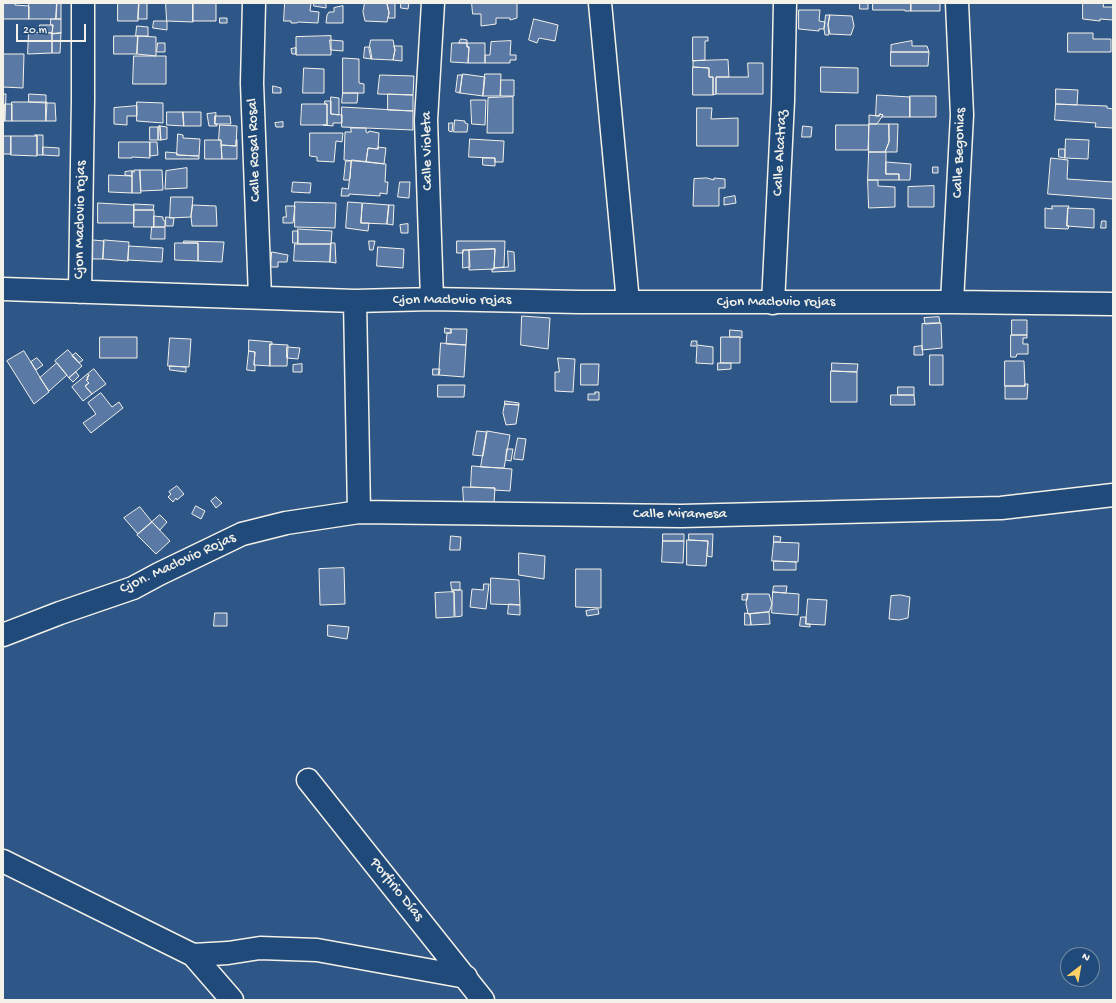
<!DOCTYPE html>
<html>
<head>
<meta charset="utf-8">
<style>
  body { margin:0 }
  #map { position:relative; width:1116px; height:1003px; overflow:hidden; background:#2e5686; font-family:"Gochi Hand",sans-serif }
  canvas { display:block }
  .frame { position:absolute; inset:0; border:4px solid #f4f1e8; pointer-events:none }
  .north { position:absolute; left:1060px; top:947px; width:40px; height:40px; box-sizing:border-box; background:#1f4a7a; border:1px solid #748da6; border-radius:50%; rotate:31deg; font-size:11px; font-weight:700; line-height:16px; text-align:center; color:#f4f1e8 }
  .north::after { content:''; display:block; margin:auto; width:14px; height:18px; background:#ffd166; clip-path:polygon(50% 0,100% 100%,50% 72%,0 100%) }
  .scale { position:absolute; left:16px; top:24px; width:70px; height:18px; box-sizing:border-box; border:2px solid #f4f1e8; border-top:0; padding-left:5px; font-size:12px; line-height:14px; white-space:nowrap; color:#f4f1e8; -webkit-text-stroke:3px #1f4a7a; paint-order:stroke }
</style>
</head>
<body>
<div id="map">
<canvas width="1116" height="1003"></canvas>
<div class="frame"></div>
<div class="north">N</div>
<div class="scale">20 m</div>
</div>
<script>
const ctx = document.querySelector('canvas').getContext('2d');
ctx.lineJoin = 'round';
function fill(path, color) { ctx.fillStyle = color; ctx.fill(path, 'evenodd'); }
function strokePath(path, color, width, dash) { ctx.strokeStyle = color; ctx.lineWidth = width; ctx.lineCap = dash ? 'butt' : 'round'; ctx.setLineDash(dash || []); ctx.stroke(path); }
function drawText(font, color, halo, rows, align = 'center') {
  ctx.font = font + ' "Gochi Hand",sans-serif'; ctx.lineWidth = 3; ctx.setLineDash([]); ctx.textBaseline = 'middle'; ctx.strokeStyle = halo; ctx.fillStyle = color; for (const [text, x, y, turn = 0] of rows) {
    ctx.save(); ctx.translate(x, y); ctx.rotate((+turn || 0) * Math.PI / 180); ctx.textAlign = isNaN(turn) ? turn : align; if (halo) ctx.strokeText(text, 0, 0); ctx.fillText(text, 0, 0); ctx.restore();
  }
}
const building = new Path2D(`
  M3,3H15V5L29,6V19H3Z
  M29,3H57L56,19H29Z
  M57,3H61V19H56Z
  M118,3H139L138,21H118Z
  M139,3H147V19H138Z
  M166,3H193V22L167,21Z
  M193,3H216V21H193Z
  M285,3H311L310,11L319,12L318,23L298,22L297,23H291V21H284Z
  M314,3H326V8L314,6Z
  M365,3H387L389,13L387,22L365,21L363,12Z
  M387,3H395V18H388L389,13Z
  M401,3H409L408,9L401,8Z
  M472,3H517V18L510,20V18H496V24L481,26V14H473Z
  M860,3H868V9H860Z
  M873,3H911V11H905V10H873Z
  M911,3H940V11H911Z
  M1083,3H1104L1103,7H1113V20L1100,19V21L1083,19Z
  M343,6V23H326L327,15L329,12H334V8Z
  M799,10H820L819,21L825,22L824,29H819V31L799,29Z
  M826,15H830L828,25L829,35H825L824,29Z
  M830,15L852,16L854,26L851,35L830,34L828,25Z
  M220,18H227V23H220Z
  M51,19H61V33L52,34L53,25H51Z
  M534,19L558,25L555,41L539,38L537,43L529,40Z
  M154,21H167V30L153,28Z
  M40,25H53L52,33L39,32Z
  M137,26L148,27V36H136Z
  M29,32L52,33V53L28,54Z
  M61,33L60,53H52V34Z
  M1068,33H1093V39H1111V52H1068Z
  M114,36H138L137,54H114Z
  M138,36L156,37V56L137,54Z
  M331,36V55H296V37Z
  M693,37H708V41H705V60L693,61Z
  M461,39L467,40V43H485V63H468L469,47H467V43H459Z
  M330,40L343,41V51L331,50Z
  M371,40H393L395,50L393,60L371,59L369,49Z
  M511,41L510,55H516V60H510V63H485V55H490L491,42Z
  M912,41V46H927L929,52H891V45Z
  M158,43H165V52H157Z
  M452,43H467V47H469L468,63L451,62Z
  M394,46H402V61L393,60L395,50Z
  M365,47H370L372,59L364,58Z
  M296,48V54H292L291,49Z
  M891,52H929L928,66H891Z
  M3,54H24L23,88L3,87Z
  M134,56H166V84H133Z
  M343,58L359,59V83L364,84V93H343Z
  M728,60L729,77H716V94L713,95V77H709V68L693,67V61Z
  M748,63H763V94H716V77H748Z
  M693,67L709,68V77H713V95H693Z
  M821,67L858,68V93L821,92Z
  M304,68L324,69V93H303Z
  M463,74L485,77L483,96L460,93Z
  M485,74H501L500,96H483Z
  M380,75L414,76L413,95L378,94Z
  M458,75H462L460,93L456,92Z
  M501,80H514V96H501Z
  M273,86L281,88V93H273Z
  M1056,89L1078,90L1077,105L1056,104Z
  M343,93H358L357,103H342Z
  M3,94H6L5,121H3Z
  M29,94L46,95V103L29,102Z
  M388,94L413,95V111L388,110Z
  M877,95L910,97V117H882L883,115L880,114L879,116H876Z
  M910,96H936V117H910Z
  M331,97L339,98V115L331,114Z
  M513,97V133H487L488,98Z
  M471,100H486L485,125L472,124Z
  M325,101H331V114L342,115V123H333V126L323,125H327V104H325Z
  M12,102H47L46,121H12Z
  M137,102L163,103V123L137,121Z
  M46,103H55L56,121H46Z
  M5,104H12V121H5Z
  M302,104H327V125H301Z
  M1056,104L1107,106V108L1113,109V128L1095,127L1096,123L1055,120Z
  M137,106V116H127V125L114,124V108Z
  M342,107L413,111V130L342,127Z
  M697,108H712L711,119L738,118V146H697Z
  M167,112H183L184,126L167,125Z
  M183,112H201V126H184Z
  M216,113L215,124H217V126H209L207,114Z
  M880,114L883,115L877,124H869V115L879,116Z
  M215,116H230L231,124H215Z
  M455,120L465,121V123L468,124L467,132H454Z
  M283,122V127H276L275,123Z
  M449,123H453L452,132L449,131Z
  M869,124H889V142L885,152H869Z
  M889,124H898L897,152H885L889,142Z
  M220,125L237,126L236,146L221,145V140H219Z
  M836,125H869L868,150H836Z
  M160,126L161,140H158V127Z
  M160,126L167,127V139L161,140Z
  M803,126L812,127L811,137H802Z
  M150,127H158V140H150Z
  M351,128H366V132L368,133L369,131L379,133L378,149L368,148L366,162L344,160L345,132H351Z
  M310,133H343L342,142L336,141L334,162L317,161V157L310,156Z
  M178,134L183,135V138L200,139L199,156L177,155Z
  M35,135H43V155H37V136Z
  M3,136H11V154H3Z
  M11,136H37V156L11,155Z
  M470,139L504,141L503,162H495V158L469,157Z
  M1066,139L1089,140L1088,159L1065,158Z
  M205,140H221L222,159H205Z
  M237,140V159H222L221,145L236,146V141Z
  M119,142H150V158L132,157V158H119Z
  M150,142H157L158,155L150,156Z
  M43,147L59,148V156L43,155Z
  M378,147L386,148L384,164L366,162L368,148L378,149Z
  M1059,149H1065V158L1059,157Z
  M166,152L177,153V155L199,156V159H166Z
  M869,152H886V174H899V180H868Z
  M483,158H495V166L483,165Z
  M1051,158L1068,160L1067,179L1113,182V199L1048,194Z
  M352,160L386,164L385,182H388L387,194L380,193V196L349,194V196H341L342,188L348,189Z
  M346,161H351L350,179L349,180H344Z
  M886,162L911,164L910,180H899V174H886Z
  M933,167H938V173H933Z
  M187,168V188L165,189L166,171Z
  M134,170H140L141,193H132V171L134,172Z
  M140,170H162L163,190L141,191Z
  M132,171V176L125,175V172Z
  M109,175L132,176V193L109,192Z
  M707,178L714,180V178L725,179V188H719V206H693L694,179Z
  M868,180H878V186L895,187V207L869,208Z
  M293,182L311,183L310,193L292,192Z
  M400,182H410L409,198L398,197Z
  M934,186V207H908V187Z
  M735,196L736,203L724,205V198Z
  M171,197H193L191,217L170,218Z
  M295,202L336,203L335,228L295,227Z
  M348,202L362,203L361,223H369L368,231L346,228Z
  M98,203L134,205V223H98Z
  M363,203L389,205L387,224L361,223Z
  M134,204L154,205L153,210H134Z
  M193,205L216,206L217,226H192L191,216Z
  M389,205H394L393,225L387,224Z
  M286,206H295L293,223H283V217H286Z
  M1052,206H1069L1068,208L1067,226H1069L1068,229L1045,228V208L1052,209Z
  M1068,208L1094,209V228L1067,226Z
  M134,210H154V227H134Z
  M154,216L163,217V220L165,221V227H154Z
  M166,217L174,218L173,226H166Z
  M1102,221H1106V228H1101Z
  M408,224V233H401L400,225Z
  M152,227H165V239H151Z
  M298,229L332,231L331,244H298Z
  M293,231H298V243H293Z
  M93,240L104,241L103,259H93Z
  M104,240L129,242L128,261L103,259Z
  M184,241L224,242L222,262L198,261V243H184Z
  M369,241H375L373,250H370Z
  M457,241H505L504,267L494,268L495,249L469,250H463V253H457Z
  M175,243H198V261L175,260Z
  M331,243H335L336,263L330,262Z
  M295,244H331L330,262L294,261Z
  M129,246L163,248L162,262L128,260Z
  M378,247L404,249L403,268L377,266Z
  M495,249L494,269L469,270V250Z
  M463,250H469L470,267L463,268Z
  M508,251L514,252L515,271L492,272V269H494V268L508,267Z
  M272,252L288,255L287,262H278V267H271Z
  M522,316L550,318L548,349L521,345Z
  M939,317L940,323L925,324L924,318Z
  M1012,320H1027V335H1012Z
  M932,323H941L942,348L922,350V324Z
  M445,328L451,329V333H445Z
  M451,329H467L466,345L446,344L447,333H451Z
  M730,330L742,331V338L740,337H730Z
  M1011,335H1027V338H1023V344H1028V354H1017L1016,357H1011Z
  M100,337H137V358H100Z
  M721,337H740V363H721Z
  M170,338L191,339L189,367L168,366Z
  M249,340L272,342V345L270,344V366L254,365L255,352L249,351Z
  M692,341H697V345L713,347V364L696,363L697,346H691Z
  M441,343L466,345L464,377L439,375Z
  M270,344L288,345L287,366H270Z
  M922,346L923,355H914V347Z
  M287,347L300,348L298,359L287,358Z
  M68,350L82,366L69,378L55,361Z
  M24,351L49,392L34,404L7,361Z
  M249,351L255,352L254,365H255V371L247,370Z
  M76,353L83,360L79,363L72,356Z
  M930,355H943V385H930Z
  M37,358L43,365L36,370L31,362Z
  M558,358L575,359L573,392L555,391V372H559Z
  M1005,361H1024L1025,386H1005Z
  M57,363L67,375L49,391L40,378Z
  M718,363H731V369L718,370Z
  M832,363L858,364L857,372L832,371Z
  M302,364V372H293V365Z
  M581,364H599L598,385H581Z
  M170,366L186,367V372L170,370Z
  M94,369L106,384L92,394L85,386L89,383L86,380L88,379L87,377L89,376L88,374Z
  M433,369H440L439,375H433Z
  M831,371L857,372V402H831Z
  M76,372L79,376L73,382L69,378Z
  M88,374L89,376L87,377L88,379L86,380L89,383L85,386L92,394L83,401L72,387Z
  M1025,384H1028L1027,399H1005V386H1025Z
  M438,385H465L464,397H438Z
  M898,387H914V395H898Z
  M595,392H599V400H588V394H595Z
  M101,393L112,407L119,402L123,408L91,433L83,423L96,414L88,403Z
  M891,395H914L915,405H891Z
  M505,401L519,403V405L505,404Z
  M505,404L519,405L516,424L506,425L503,413Z
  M477,431L487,432L483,456L473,455Z
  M487,431L510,435L504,468L481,467Z
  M518,438L526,439L523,460L514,459Z
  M507,449H513L511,461L506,460Z
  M472,466L512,469L510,491L494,490L495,488L471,487Z
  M177,486L184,494L177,500L176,498L173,502L168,497L171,494L169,492Z
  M463,487L495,488L494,503H464Z
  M216,497L222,503L216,508L211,501Z
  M196,506L205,511L201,519L192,514Z
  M140,507L152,522L138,534L124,518Z
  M160,515L167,522L160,530L152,522Z
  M152,522L170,541L156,554L137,535Z
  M663,534H684V541H663Z
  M689,534H713L712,557L707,556L708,541L689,540Z
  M451,536L461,537L460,550H450Z
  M774,536L781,537L780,542H774Z
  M687,540L708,541L706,566L687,565Z
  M663,541H684L683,563L662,562Z
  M774,542L799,543L798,562L772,561Z
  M519,553L545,556L544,579L519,575Z
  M774,561L796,562V570H774Z
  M344,568L345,604L320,605L319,569Z
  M576,569H601V608L576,607Z
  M491,578L519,580L520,605L491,604Z
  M451,582H460V590H452Z
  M484,584H489L486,609L470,607L472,589L483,590Z
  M774,586H787L786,593L773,592Z
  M453,590H462V616L455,617L454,592H452Z
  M454,592V617L436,618L435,593Z
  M773,592L799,594L798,615L772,613Z
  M748,594L747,600H742V595Z
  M748,594H769L772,604L769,612L748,614L746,604Z
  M901,595L910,597L908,618L899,620L889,619L891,596Z
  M808,599L827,600L825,625L806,624Z
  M509,604L520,605V615L508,614Z
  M598,609L599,614L587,616L586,611Z
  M769,612L770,624L751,625L750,614Z
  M215,613H227V626H214Z
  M745,613L750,614L751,625H745Z
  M801,617H806V624H810V627L800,626Z
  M328,625L349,627L347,639L328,636Z`);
fill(building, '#5a7aa5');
strokePath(building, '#f4f1e8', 1);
const minor = new Path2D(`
  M254,3L252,83L260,297
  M600,3L628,302
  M3,289L355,301L432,299L580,302H952L1113,304
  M80,292L83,99V3
  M432,299L426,120L433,3
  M355,301L359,512
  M952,302L962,115L957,3
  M773,303L783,101L785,3
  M3,635L60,613L133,588L159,574L242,534L286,523L359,512L681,516L1001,508L1113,495
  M308,780L483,1000
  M3,861L193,955
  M232,1000L193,955L228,953L260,948L317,950L466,977`);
strokePath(minor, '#f4f1e8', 25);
strokePath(minor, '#1f4a7a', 22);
drawText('15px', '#f4f1e8', '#1f4a7a', [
  ["Calle Rosal Rosal",255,150,-92],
  ["Calle Violeta",428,151,-91],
  ["Calle Alcatraz",781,153,-87],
  ["Calle Begonias",960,153,-88],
  ["Cjon Maclovio rojas",81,220,-89],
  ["Cjon Maclovio rojas",452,301],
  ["Cjon Maclovio rojas",776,303],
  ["Calle Miramesa",680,515],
  ["Cjon. Maclovio Rojas",178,564,-25],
  ["Porfirio Días",396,890,51]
]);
</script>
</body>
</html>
